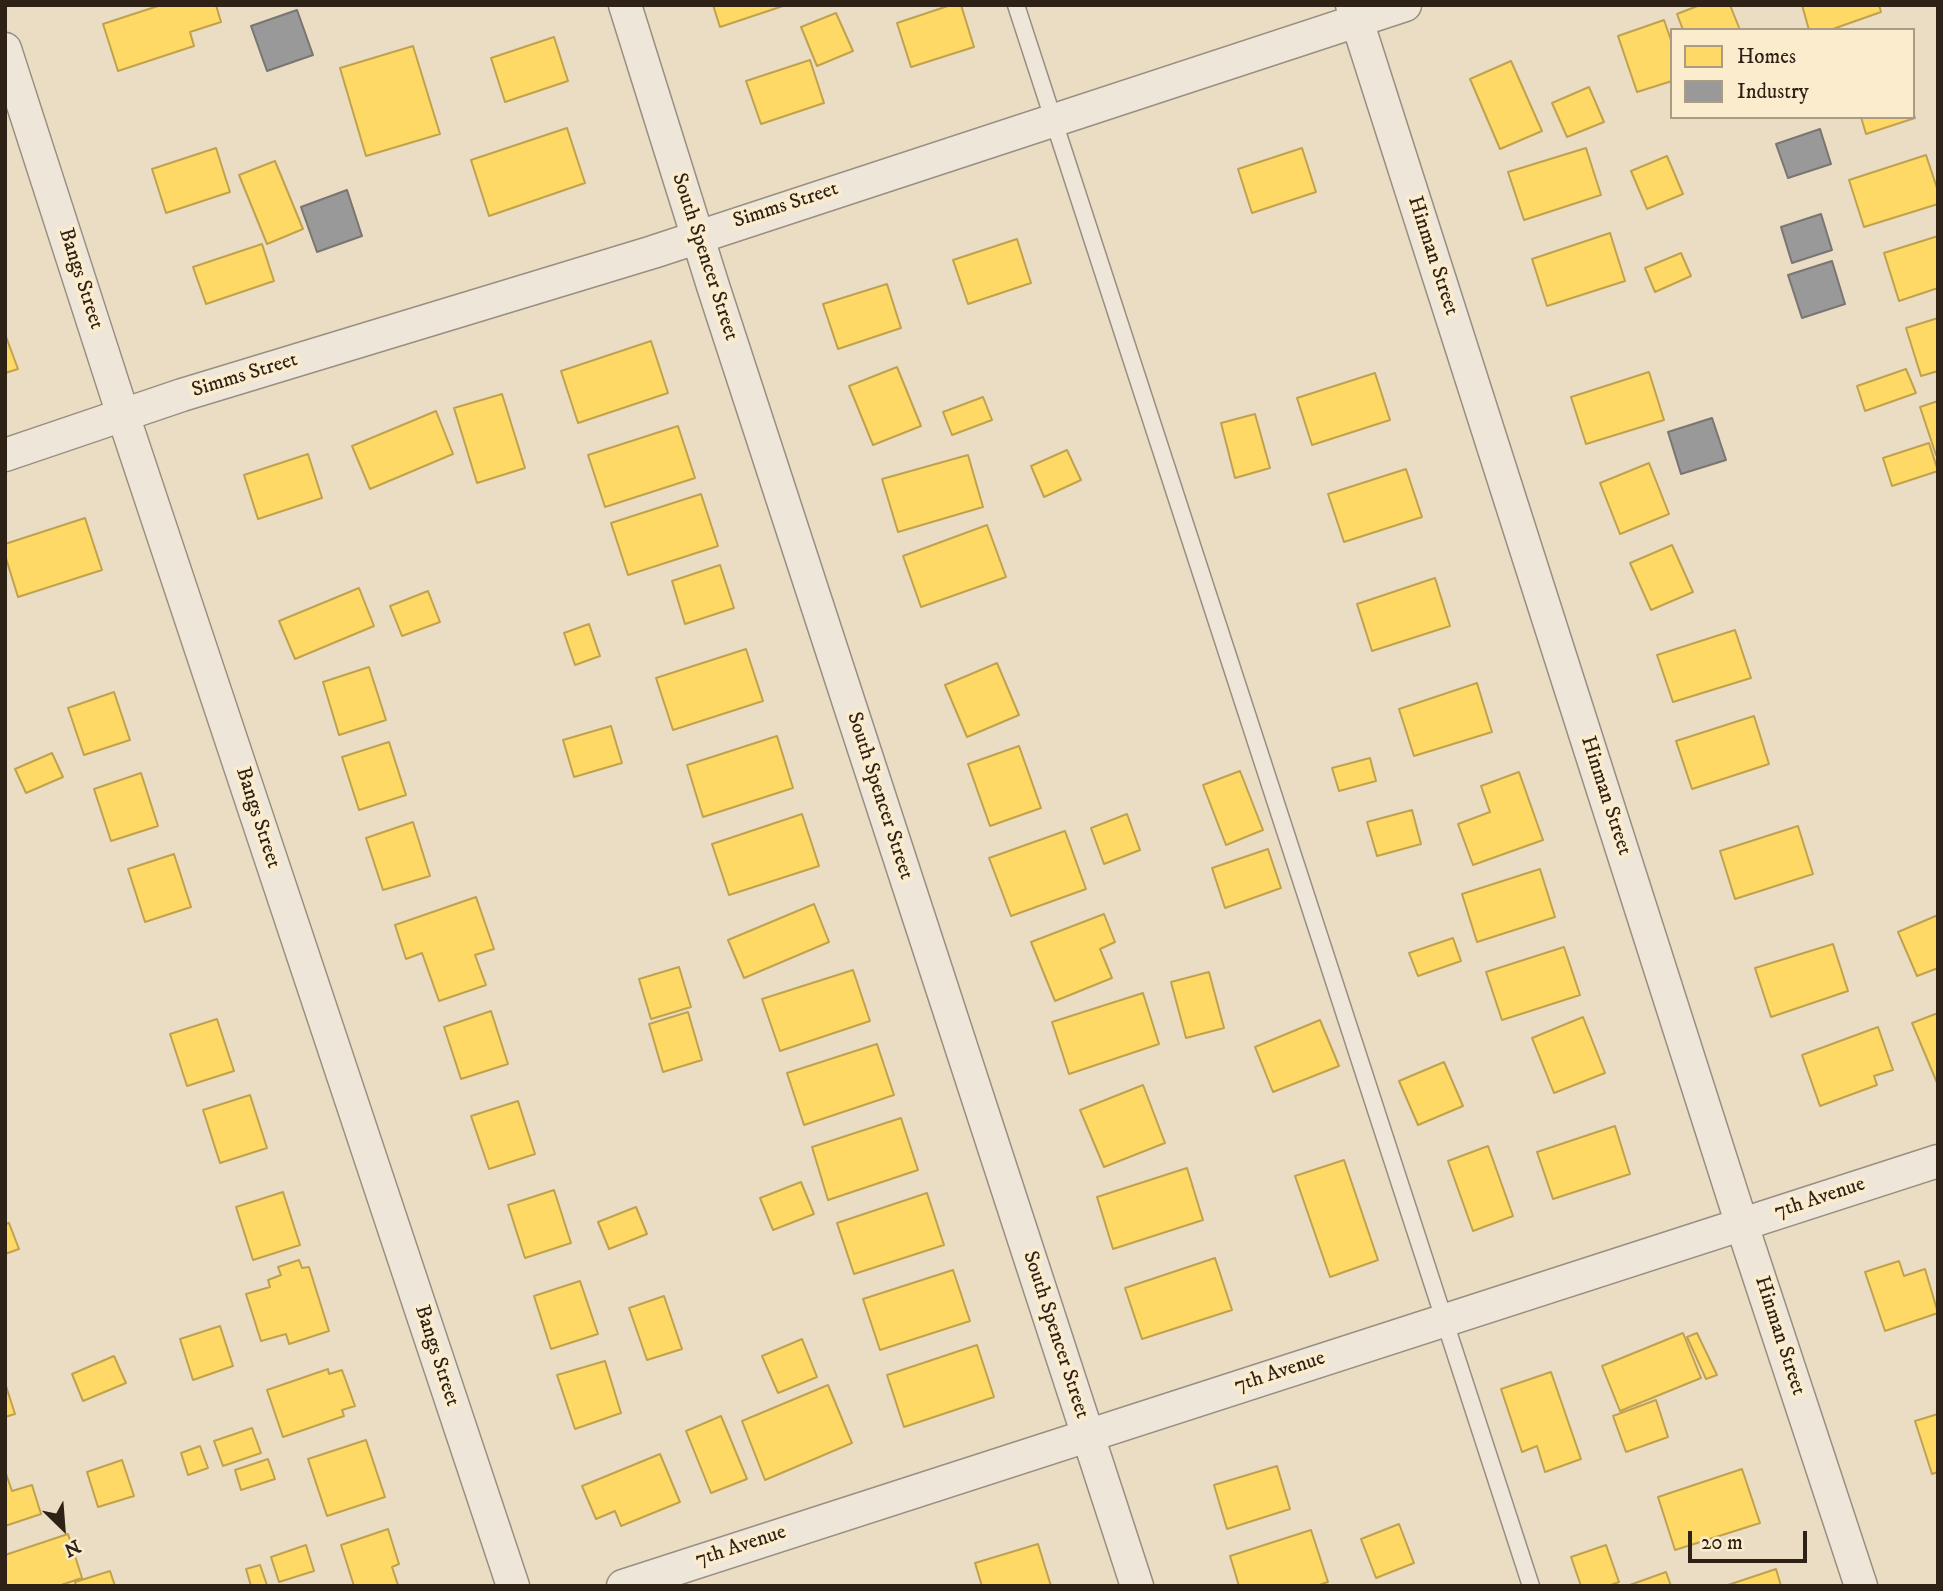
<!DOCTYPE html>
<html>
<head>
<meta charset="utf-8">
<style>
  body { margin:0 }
  #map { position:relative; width:1943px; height:1591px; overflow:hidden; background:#eaddc4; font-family:"IM FELL DW Pica",serif }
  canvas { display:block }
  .frame { position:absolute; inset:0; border:7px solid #2e2116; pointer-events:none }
  .legend { position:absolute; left:1670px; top:28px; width:245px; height:91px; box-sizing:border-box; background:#fcecce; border:2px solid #aa9b84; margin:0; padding:9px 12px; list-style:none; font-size:21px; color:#2e2116 }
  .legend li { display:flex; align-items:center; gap:14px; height:35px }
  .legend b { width:35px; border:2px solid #aa9b84 }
  .north { position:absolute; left:28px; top:1493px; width:70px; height:70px; -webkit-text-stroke:5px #fcecce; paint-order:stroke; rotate:155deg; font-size:19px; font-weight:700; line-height:28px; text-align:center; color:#2e2116 }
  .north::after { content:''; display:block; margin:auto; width:24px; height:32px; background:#2e2116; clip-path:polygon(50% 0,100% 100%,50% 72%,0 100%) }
  .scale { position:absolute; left:1688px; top:1531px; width:119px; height:32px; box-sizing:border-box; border:4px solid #2e2116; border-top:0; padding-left:9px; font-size:21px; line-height:24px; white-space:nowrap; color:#2e2116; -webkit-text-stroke:5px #fcecce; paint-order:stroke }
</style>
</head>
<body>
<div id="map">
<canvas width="1943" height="1591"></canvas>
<div class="frame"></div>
<ul class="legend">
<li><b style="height:19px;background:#ffd966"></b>Homes</li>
<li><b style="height:19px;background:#999"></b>Industry</li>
</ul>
<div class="north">N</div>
<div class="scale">20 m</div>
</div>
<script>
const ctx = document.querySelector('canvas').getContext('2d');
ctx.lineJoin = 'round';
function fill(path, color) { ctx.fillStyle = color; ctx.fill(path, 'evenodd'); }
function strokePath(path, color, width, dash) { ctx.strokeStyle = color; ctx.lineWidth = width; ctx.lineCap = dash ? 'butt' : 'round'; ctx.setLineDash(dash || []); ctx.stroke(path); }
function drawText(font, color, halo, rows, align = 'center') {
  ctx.font = font + ' "IM FELL DW Pica",serif'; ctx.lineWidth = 7; ctx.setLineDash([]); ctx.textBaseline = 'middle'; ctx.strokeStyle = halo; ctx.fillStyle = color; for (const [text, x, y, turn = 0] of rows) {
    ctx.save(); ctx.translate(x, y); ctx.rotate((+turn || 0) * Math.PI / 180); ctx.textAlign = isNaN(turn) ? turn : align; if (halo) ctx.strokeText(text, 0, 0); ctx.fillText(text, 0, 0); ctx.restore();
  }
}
const homes = new Path2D(`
  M161,5H216L221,22L190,32L194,46L118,71L103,24Z
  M713,5H783V6L720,27Z
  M951,5H961L974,47L911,67L897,23Z
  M1700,5H1730L1740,30H1683L1677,14Z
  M1802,5H1879L1881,12L1830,30H1809Z
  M836,13L853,51L817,66L801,27Z
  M1664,20L1672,43V81L1637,92L1618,36Z
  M554,37L568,81L505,102L491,58Z
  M413,46L440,134L366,156L340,68Z
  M810,60L824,103L761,124L746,81Z
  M1511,61L1542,131L1500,149L1470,79Z
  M1589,87L1604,122L1567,137L1552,103Z
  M1913,112L1915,118L1866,134L1861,117H1913Z
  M567,128L585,183L489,216L471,160Z
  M216,148L230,192L166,213L152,169Z
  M1302,148L1316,192L1252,213L1238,169Z
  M1586,148L1601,195L1524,220L1508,172Z
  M1926,155L1938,191V204L1864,227L1849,180Z
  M1667,156L1683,194L1647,209L1631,171Z
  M275,161L303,229L267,244L239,175Z
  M1610,233L1625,281L1547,306L1532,259Z
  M1938,236V288L1899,301L1884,253Z
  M1017,239L1031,283L968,304L953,260Z
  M262,244L274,281L206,304L193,267Z
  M1681,253L1691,276L1655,292L1645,268Z
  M887,284L901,328L838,349L823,304Z
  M1938,318V371L1921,376L1906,328Z
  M5,334L18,369L5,373Z
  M651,341L668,393L578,423L561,371Z
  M897,367L921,426L873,445L849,386Z
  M1906,369L1916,393L1865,411L1857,386Z
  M1649,372L1664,420L1586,444L1571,397Z
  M1375,373L1390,420L1312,445L1297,398Z
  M502,394L525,468L477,483L454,408Z
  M983,397L992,420L952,435L943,412Z
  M1938,401V454L1936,455L1920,407Z
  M436,411L453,454L370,489L352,446Z
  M1255,414L1270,468L1235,478L1221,423Z
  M678,426L695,478L605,507L588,455Z
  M1929,443L1938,471L1892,486L1883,458Z
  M1067,450L1081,480L1044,497L1031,466Z
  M308,454L322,498L258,519L244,475Z
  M968,455L983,507L898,532L882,479Z
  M1649,463L1669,514L1620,534L1600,483Z
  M1406,469L1422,517L1344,542L1328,494Z
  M701,494L718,546L628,575L611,523Z
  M85,518L102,570L18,597L5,555V544Z
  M987,525L1006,577L921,607L903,556Z
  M1672,545L1693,592L1651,610L1630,563Z
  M720,565L734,608L685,624L672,581Z
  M1435,578L1450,626L1372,651L1357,604Z
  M359,588L374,626L295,659L279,621Z
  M428,591L440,622L402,636L390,606Z
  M589,624L600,656L575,665L564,633Z
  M1735,630L1751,678L1673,702L1657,655Z
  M746,649L763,701L673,730L656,678Z
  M997,663L1019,715L967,737L945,685Z
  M369,667L386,720L339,735L323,682Z
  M1477,683L1492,732L1414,756L1399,709Z
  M114,692L130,740L84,755L68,708Z
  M1754,716L1769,764L1692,789L1676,741Z
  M611,726L622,763L574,777L563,740Z
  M777,736L793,788L703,817L687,765Z
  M389,742L406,795L359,810L342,757Z
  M1019,746L1041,808L990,826L968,764Z
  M52,753L63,777L26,793L15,769Z
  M1370,758L1376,781L1339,791L1332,768Z
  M1240,771L1263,830L1226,845L1203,785Z
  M1519,772L1543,840L1473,865L1458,824L1490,812L1481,786Z
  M141,773L158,826L111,841L94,789Z
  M1412,810L1421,844L1377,856L1367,822Z
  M802,814L819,866L729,895L712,844Z
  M1127,814L1140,850L1104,864L1091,828Z
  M413,822L430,876L383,890L366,838Z
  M1798,826L1813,874L1735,899L1720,851Z
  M1065,831L1086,889L1011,916L989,858Z
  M1268,849L1281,888L1225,908L1212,868Z
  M174,854L191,907L145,922L128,869Z
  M1540,869L1555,917L1477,942L1462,894Z
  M476,897L494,949L475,955L486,985L439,1001L422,953L406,959L395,925Z
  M814,904L829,942L744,978L728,940Z
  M1104,914L1115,942L1100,949L1112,978L1055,1001L1031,942Z
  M1938,915V968L1917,976L1898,932Z
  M1453,938L1461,961L1418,976L1409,953Z
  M1833,944L1848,991L1771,1017L1755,968Z
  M1564,947L1580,995L1502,1020L1486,972Z
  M679,967L691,1007L651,1019L639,979Z
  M853,970L870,1021L780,1051L762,999Z
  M1209,972L1224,1028L1186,1038L1171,982Z
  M1143,993L1159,1044L1069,1074L1052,1022Z
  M491,1011L508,1064L461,1079L444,1027Z
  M688,1012L702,1060L663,1072L649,1024Z
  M1938,1013V1085L1912,1023Z
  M1583,1017L1605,1073L1554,1093L1532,1038Z
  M217,1019L234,1071L187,1086L170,1034Z
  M1320,1020L1339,1066L1273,1092L1255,1047Z
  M1878,1027L1893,1070L1874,1076L1877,1085L1820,1106L1802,1055Z
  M877,1044L894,1095L804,1125L787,1073Z
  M1444,1062L1463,1106L1418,1125L1399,1081Z
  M1143,1085L1165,1143L1104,1167L1080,1110Z
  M250,1095L267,1148L220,1163L203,1110Z
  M518,1101L535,1154L489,1169L471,1116Z
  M901,1118L918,1170L828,1200L812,1147Z
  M1615,1126L1630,1174L1553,1199L1537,1152Z
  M1488,1146L1513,1216L1473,1231L1448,1161Z
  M1344,1160L1378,1260L1330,1277L1295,1176Z
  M1187,1168L1203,1220L1113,1249L1097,1197Z
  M801,1182L814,1214L773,1230L760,1198Z
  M554,1190L571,1243L525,1258L508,1205Z
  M283,1192L300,1245L253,1260L236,1207Z
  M927,1193L944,1245L854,1274L837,1223Z
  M636,1207L647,1234L609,1249L598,1222Z
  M9,1223L19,1249L5,1254V1224Z
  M1215,1258L1232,1310L1142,1339L1125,1288Z
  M299,1260L302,1268L309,1267L329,1331L289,1344L286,1334L261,1341L246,1294L270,1287L268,1280L281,1275L278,1267Z
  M1899,1261L1904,1276L1925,1269L1938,1313L1885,1331L1865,1272Z
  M953,1270L970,1321L880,1350L863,1299Z
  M580,1281L598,1334L551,1349L534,1296Z
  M664,1296L682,1349L647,1360L629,1308Z
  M220,1326L233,1366L193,1380L180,1339Z
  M1683,1333L1701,1378L1620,1411L1602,1366Z
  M1697,1333L1717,1375L1706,1379L1687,1337Z
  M802,1339L817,1377L778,1393L762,1356Z
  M977,1345L994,1397L904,1427L887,1375Z
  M114,1356L126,1383L83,1401L72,1374Z
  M605,1361L621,1413L575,1429L557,1375Z
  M328,1369L329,1374L342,1370L355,1406L342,1410L344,1416L283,1437L267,1390Z
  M1551,1372L1581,1459L1545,1472L1537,1446L1522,1452L1501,1389Z
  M5,1383L15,1414L5,1417Z
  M828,1385L852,1443L765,1480L742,1421Z
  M1656,1400L1668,1437L1626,1452L1613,1416Z
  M1938,1414V1472L1932,1474L1915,1421Z
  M721,1416L747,1479L711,1493L686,1431Z
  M252,1428L261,1453L223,1466L214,1441Z
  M366,1440L385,1497L327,1516L308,1459Z
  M200,1446L208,1468L188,1475L181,1453Z
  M660,1454L680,1502L621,1526L615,1511L596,1519L582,1486Z
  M268,1459L275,1479L241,1490L235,1470Z
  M122,1460L134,1496L98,1507L87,1472Z
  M1277,1466L1290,1509L1227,1529L1214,1485Z
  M1742,1469L1760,1523L1675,1550L1658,1497Z
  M5,1471L12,1491L32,1485L41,1514L5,1526Z
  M1399,1524L1414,1563L1376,1578L1361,1539Z
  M388,1529L399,1564L392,1567L398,1585L354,1586L341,1545Z
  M1311,1530L1328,1582L1316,1586H1239L1230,1556Z
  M68,1534L82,1578L58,1586H5V1555Z
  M1038,1544L1051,1586H982L975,1563Z
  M306,1545L314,1571L279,1582L271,1557Z
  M1606,1545L1619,1582L1608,1586H1581L1571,1557Z
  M260,1565L267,1585L251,1586L246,1569Z
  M1776,1569L1781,1586H1725Z
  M110,1571L115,1586H76L75,1582Z
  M1666,1572L1671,1586H1627Z`);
fill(homes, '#ffd966');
strokePath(homes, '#c0a24e', 2);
const industry = new Path2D(`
  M297,10L313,55L267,71L251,26Z
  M1820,129L1831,164L1788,178L1776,144Z
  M347,190L362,236L317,252L301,207Z
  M1821,214L1832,250L1792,263L1781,227Z
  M1832,261L1845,304L1802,318L1788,275Z
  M1712,418L1726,460L1681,474L1668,432Z`);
fill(industry, '#999');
strokePath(industry, '#797572', 2);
const lane = new Path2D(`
  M1016,5L1531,1586`);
const street = new Path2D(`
  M625,5L713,286L1137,1586
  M1352,5L1742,1225L1861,1586
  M5,49L123,415L513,1586
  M5,455L182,395L653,252L1405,5
  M623,1586L1938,1161`);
strokePath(lane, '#998f80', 19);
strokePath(street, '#998f80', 35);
strokePath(lane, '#ede6d9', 16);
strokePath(street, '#ede6d9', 32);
drawText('21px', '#2e2116', '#fcecce', [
  ["Simms Street",786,206,-18],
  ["Hinman Street",1432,256,72],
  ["South Spencer Street",704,257,72],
  ["Bangs Street",80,279,72],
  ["Simms Street",245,376,-17],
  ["South Spencer Street",879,796,72],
  ["Hinman Street",1605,796,72],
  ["Bangs Street",257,818,72],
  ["7th Avenue",1820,1199,-18],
  ["South Spencer Street",1055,1335,72],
  ["Hinman Street",1779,1336,72],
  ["Bangs Street",436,1356,72],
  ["7th Avenue",1280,1373,-18],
  ["7th Avenue",741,1547,-18]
]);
</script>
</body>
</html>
